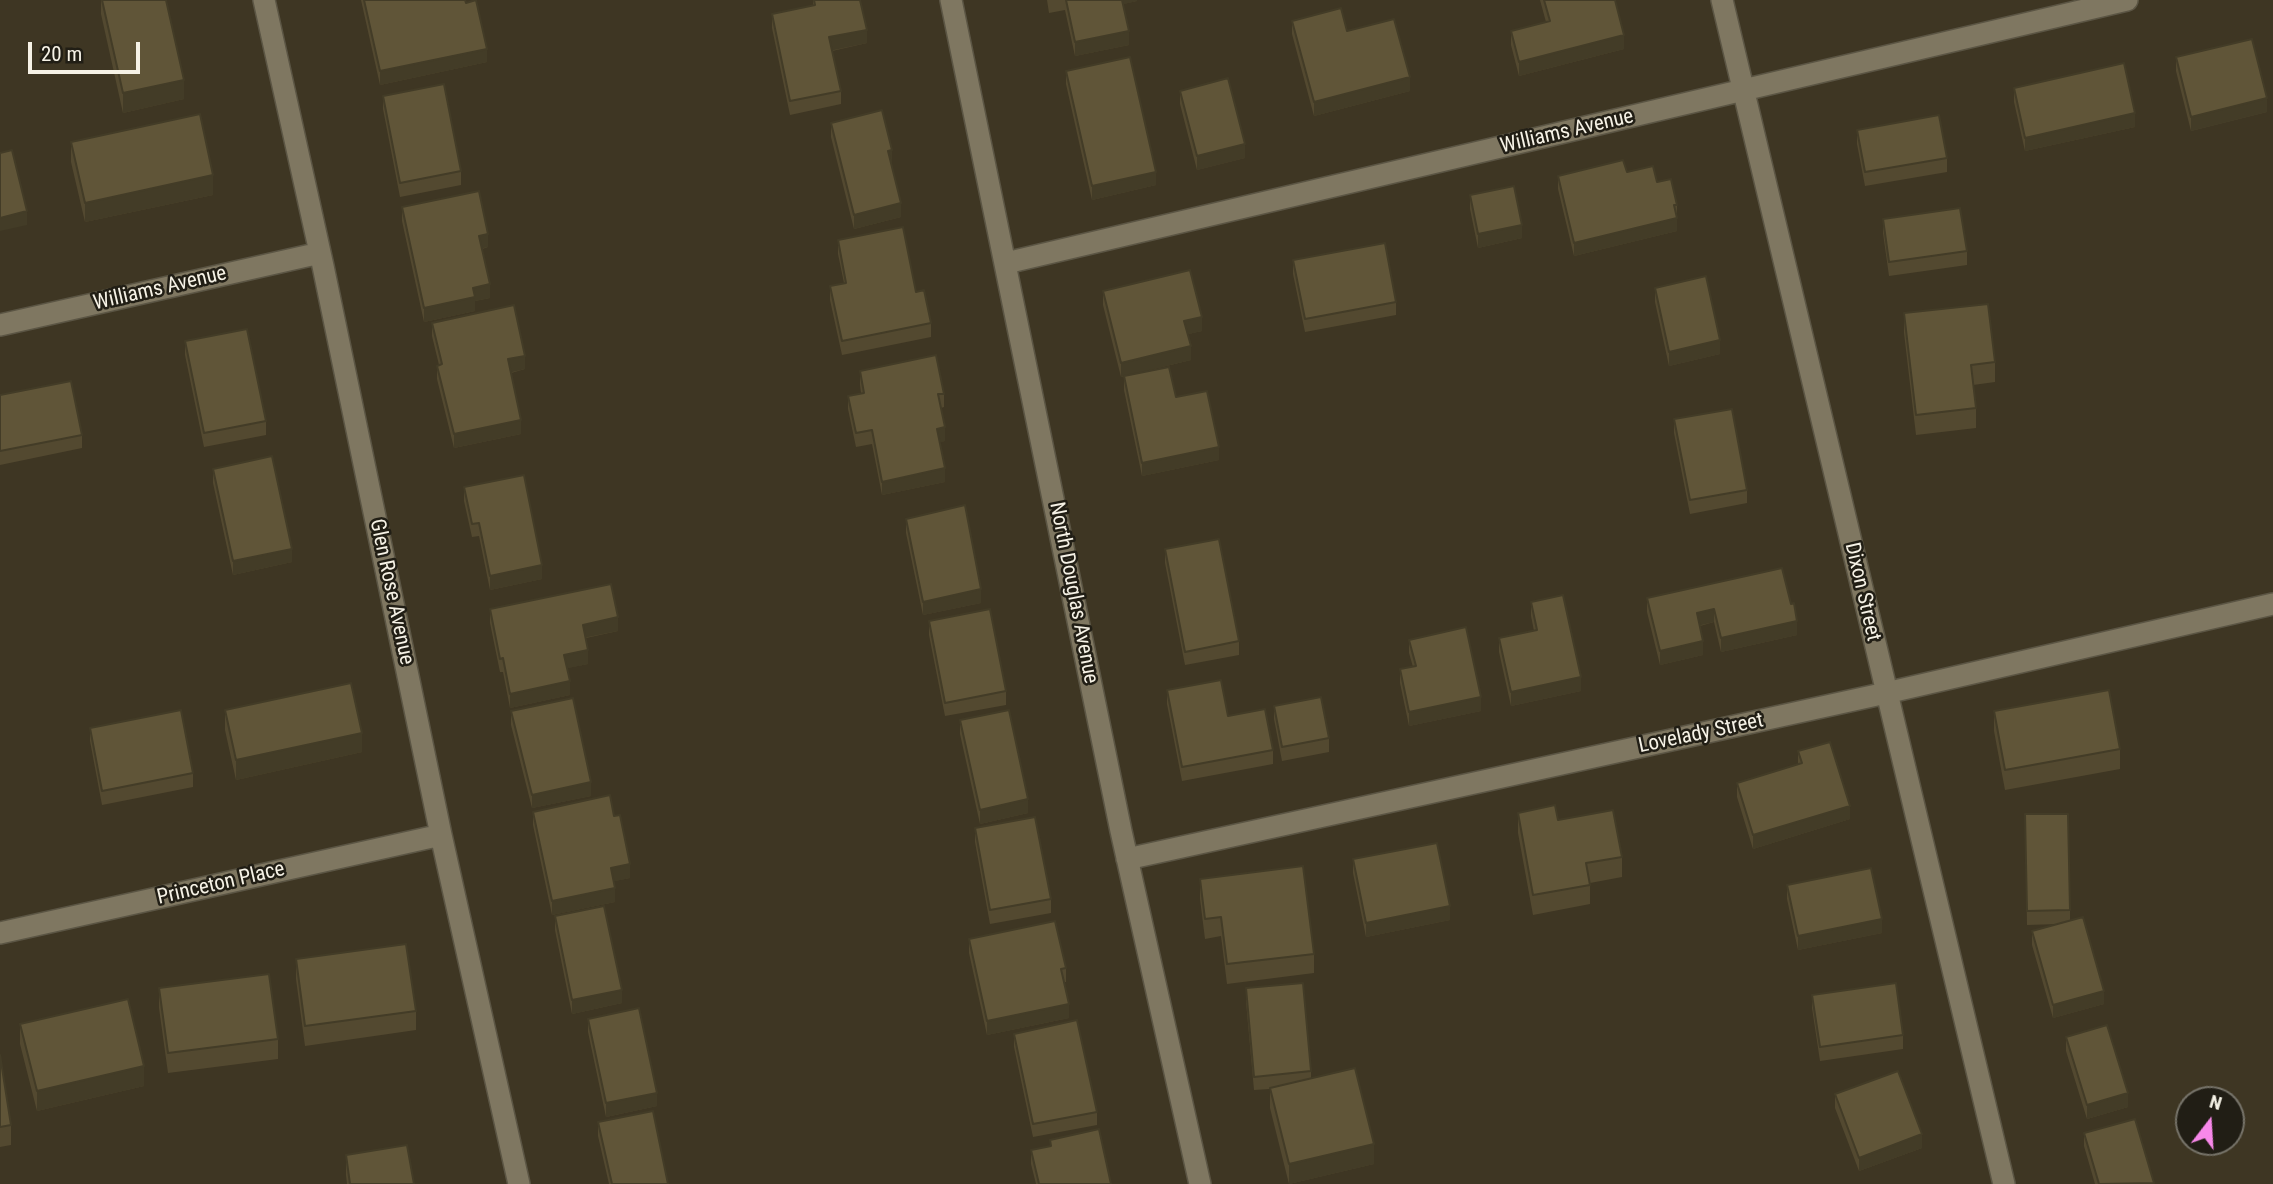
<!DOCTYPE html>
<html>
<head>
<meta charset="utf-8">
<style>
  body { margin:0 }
  #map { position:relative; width:2273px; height:1184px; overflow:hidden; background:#3e3623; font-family:"Roboto Condensed",sans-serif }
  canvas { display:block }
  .north { position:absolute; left:2175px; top:1086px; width:70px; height:70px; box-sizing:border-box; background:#211e15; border:2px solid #767369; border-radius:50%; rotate:17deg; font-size:19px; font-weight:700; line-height:28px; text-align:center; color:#f6f2e6 }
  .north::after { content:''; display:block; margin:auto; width:24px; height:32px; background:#f888ea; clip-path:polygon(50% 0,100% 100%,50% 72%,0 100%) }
  .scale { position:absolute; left:28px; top:42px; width:112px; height:32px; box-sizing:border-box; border:4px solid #f6f2e6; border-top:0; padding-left:9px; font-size:21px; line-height:24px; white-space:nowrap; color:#f6f2e6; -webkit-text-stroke:5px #211e15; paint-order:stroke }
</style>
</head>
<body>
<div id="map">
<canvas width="2273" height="1184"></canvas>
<div class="north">N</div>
<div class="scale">20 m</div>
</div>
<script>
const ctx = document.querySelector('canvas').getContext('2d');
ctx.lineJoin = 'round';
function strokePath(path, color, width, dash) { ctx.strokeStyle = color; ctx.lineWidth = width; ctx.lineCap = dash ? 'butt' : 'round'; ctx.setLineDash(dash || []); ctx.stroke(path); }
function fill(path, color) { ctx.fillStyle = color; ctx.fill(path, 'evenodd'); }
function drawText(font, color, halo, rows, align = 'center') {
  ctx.font = font + ' "Roboto Condensed",sans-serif'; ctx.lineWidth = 5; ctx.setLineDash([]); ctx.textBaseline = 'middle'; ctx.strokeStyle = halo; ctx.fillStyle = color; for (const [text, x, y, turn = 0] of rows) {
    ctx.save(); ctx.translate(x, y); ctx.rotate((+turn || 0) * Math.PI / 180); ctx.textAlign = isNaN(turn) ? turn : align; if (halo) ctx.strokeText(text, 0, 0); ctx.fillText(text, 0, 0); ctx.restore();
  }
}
const street = new Path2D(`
  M264,0L323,266L441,835L519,1184
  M951,0L1121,831L1200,1184
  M1722,0L2004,1184
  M1006,263L2127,0
  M0,325L320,253
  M1127,859L1886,693L2273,604
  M0,933L441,835`);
strokePath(street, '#5b5544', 24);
strokePath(street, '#7f7761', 21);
fill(new Path2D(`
  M101,0H166L184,99L123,113L101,14Z
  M361,0H465L487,62L380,85Z
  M813,0H860L867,43L832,51L841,91V104L790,115L772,28V14L813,6Z
  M1047,0H1137V1L1123,4L1129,45L1075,56L1065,10L1049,13Z
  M1540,0H1615L1624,49L1519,76L1511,45V31L1546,22Z
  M1292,21L1347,31L1410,91L1314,116L1292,34Z
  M2176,57L2267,112L2191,131L2176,71Z
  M1066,71L1156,185L1092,200L1066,84Z
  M2014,88L2135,127L2025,151L2014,102Z
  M1180,91L1245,158L1197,170L1180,104Z
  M383,96L461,171V185L400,197L383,109Z
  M831,123L892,163L891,164L901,217L854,229L831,137Z
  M1857,130L1947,158V172L1865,186L1857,144Z
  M71,142L213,195L85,222L71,162Z
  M1558,176L1657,182L1677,205V231L1574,256L1558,189Z
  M1470,195L1522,238L1478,248L1470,209Z
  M402,207L488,247L482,249L490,298L475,301V311L424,322L402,221Z
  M1883,219L1967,251V265L1889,276L1883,233Z
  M838,240L916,292L931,323V337L842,355L830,300V286L844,283L838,254Z
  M1293,260L1396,302V315L1305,332L1293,274Z
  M1655,288L1720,354L1669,366L1655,302Z
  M1103,291L1202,331L1188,334L1191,360L1121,377L1103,305Z
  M1904,313L1995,362V382L1973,385L1976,408V428L1916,435L1904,333Z
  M432,323L525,369L511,373L521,434L454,448L437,379V366L439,365L432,336Z
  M185,341L266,421V435L204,447L185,355Z
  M860,371L944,394V407L941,408L945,441L939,442L945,482L882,495L872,444L856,447L848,409V396L861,393L860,385Z
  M1124,376L1176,397L1219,460L1142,476L1124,390Z
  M0,395L82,435V448L0,465Z
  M1674,419L1747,490V503L1690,514L1674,433Z
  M213,469L292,562L233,575L213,483Z
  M464,487L542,579L490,590L479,536L472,537L464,501Z
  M906,519L981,603L923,615L906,533Z
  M1165,549L1239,641V655L1185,665L1165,563Z
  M1782,568L1797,635L1721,652L1714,622L1700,626L1703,655L1660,665L1647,612V598Z
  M1531,602L1581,691L1511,706L1499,652V638L1534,631L1531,616Z
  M490,609L618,631L586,638L588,664L567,668L570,695L510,708L503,672H500L490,623Z
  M929,621L1006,691V705L945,716L929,635Z
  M1409,640L1481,711L1409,726L1400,683V669L1413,667L1409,653Z
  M1167,690L1228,716L1273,750V764L1182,781L1167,704Z
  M1274,706L1329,738V752L1282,761L1274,719Z
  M225,710L362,752L236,780L225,730Z
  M511,711L591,796L532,808L511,725Z
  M1994,711L2120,749V769L2005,790L1994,731Z
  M960,720L1028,813L980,824L960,734Z
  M90,728L193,773V787L102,805L90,741Z
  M1798,751L1850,819L1753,849L1737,797V783L1798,764Z
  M533,812L614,816L630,878L614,881L615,902L552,915L533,825Z
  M1518,813L1558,820L1622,857V877L1590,883V904L1533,915L1518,833Z
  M2025,814L2070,910V921L2104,1004L2053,1018L2032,945V931L2059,924L2027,925Z
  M975,828L1051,899V913L990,924L975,842Z
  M1353,859L1450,920L1366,937L1353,873Z
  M1200,879L1314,954V973L1227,984L1221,936L1205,939L1200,899Z
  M1787,885L1882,933L1798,950L1787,899Z
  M555,916L622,1003L572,1014L555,930Z
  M969,939L1066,968V982H1064L1069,1018L987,1035L969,953Z
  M296,959L416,1011V1030L305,1046L296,979Z
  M159,988L278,1039V1059L168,1073L159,1008Z
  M1246,988L1311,1071V1078L1374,1164L1289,1184L1270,1108V1089L1254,1090L1246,1002Z
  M1812,995L1903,1035V1049L1820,1061L1812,1008Z
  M588,1019L657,1106L606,1117L588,1032Z
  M20,1024L144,1086L37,1111L20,1044Z
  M1014,1034L1097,1112V1125L1033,1137L1014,1047Z
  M2066,1037L2128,1107L2087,1119L2066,1051Z
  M0,1055L11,1125V1145L0,1147Z
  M1835,1094L1922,1148L1859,1171L1835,1108Z
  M598,1122L668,1184H609L598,1136Z
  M2084,1133L2154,1184H2095L2084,1146Z
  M1050,1140L1111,1184H1036L1031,1164V1150L1050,1146Z
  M346,1155L414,1184H347L346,1175Z`), '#534930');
fill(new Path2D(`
  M1120,0H1137V1L1120,5Z
  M867,30V43L829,51V37Z
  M1129,31V45L1075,56V42Z
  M1624,35V49L1519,76V62Z
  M487,49V62L380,85V71Z
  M1410,77V91L1314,116V102Z
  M184,80V99L123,113V93Z
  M2267,98V112L2191,131V117Z
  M2135,113V127L2025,151V138Z
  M1245,144V158L1197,170V156Z
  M892,150V163L888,165V151Z
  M1156,172V185L1092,200V186Z
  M213,175V195L85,222V203Z
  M901,203V217L854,229V215Z
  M27,211V225L0,231V218Z
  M1677,218V231L1574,256V243Z
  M1522,225V238L1478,248V234Z
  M488,234V247L479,249V236Z
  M490,284V298L475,301V311L424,322V308L473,288Z
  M1202,317V331L1184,335V321Z
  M1720,340V354L1669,366V352Z
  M1191,346V360L1121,377V363Z
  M525,356V369L508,373V359Z
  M521,420V434L454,448V434Z
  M945,427V441L937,443V429Z
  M1219,447V460L1142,476V463Z
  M945,468V482L882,495V482Z
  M292,549V562L233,575V561Z
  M542,565V579L490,590V576Z
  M981,589V603L923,615V602Z
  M1714,609V622L1697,626V613Z
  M618,617V631L583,638V625Z
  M1797,621V635L1721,652V638Z
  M1703,641V655L1660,665V651Z
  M588,650V664L564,669V655Z
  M1581,677V691L1511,706V692Z
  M570,681V695L510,708V694Z
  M1481,697V711L1409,726V712Z
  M362,733V752L236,780V760Z
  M591,782V796L532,808V795Z
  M1028,799V813L980,824V810Z
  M1850,806V819L1753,849V835Z
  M630,864V878L611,882V868Z
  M615,888V902L552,915V901Z
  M1450,906V920L1366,937V923Z
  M1882,919V933L1798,950V936Z
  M622,990V1003L572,1014V1000Z
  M2104,991V1004L2053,1018V1005Z
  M1069,1004V1018L987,1035V1021Z
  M144,1066V1086L37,1111V1091Z
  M657,1093V1106L606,1117V1103Z
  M2128,1093V1107L2087,1119V1105Z
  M1922,1134V1148L1859,1171V1158Z
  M1374,1144V1164L1289,1184V1164Z`), '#433c27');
const building = new Path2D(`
  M102,0H166L184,80L123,93Z
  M364,0H465L466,3L476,0L487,49L380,71Z
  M814,0H860L867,30L829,37L841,91L790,101L772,14L815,5Z
  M1066,0H1122L1129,31L1075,42Z
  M1544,0H1615L1624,35L1519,62L1511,31L1550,21Z
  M1341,8L1347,31L1394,19L1410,77L1314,102L1292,21Z
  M2252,39L2267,98L2191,117L2176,57Z
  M1130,57L1156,172L1092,186L1066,71Z
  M2124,63L2135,113L2025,138L2014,88Z
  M1228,78L1245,144L1197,156L1180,91Z
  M444,84L461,171L400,183L383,96Z
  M882,110L892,150L888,151L901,203L854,215L831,123Z
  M200,114L213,175L85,203L71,142Z
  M1939,115L1947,158L1865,172L1857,130Z
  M12,150L27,211L0,218V153Z
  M1623,160L1627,172L1653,166L1657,182L1671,179L1677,205H1674L1677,218L1574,243L1558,176Z
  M1514,186L1522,225L1478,234L1470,195Z
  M479,191L488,234L479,236L490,284L473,288L475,297L424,308L402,207Z
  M1960,208L1967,251L1889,262L1883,219Z
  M903,227L916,292L924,290L931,323L842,341L830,286L846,283L838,240Z
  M1385,243L1396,302L1305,319L1293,260Z
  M1190,270L1202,317L1184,321L1191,346L1121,363L1103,291Z
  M1706,276L1720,340L1669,352L1655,288Z
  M1988,304L1995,362L1971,365L1976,408L1916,415L1904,313Z
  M514,305L525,356L508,359L521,420L454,434L437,366L442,364L432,323Z
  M247,329L266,421L204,433L185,341Z
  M936,355L944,394H938L945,427L937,429L945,468L882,482L872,430L856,433L848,396L864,393L860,371Z
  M1169,367L1176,397L1207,391L1219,447L1142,463L1124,376Z
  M71,381L82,435L0,451V395Z
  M1732,409L1747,490L1690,500L1674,419Z
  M272,456L292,549L233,561L213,469Z
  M524,475L542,565L490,576L479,523L472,524L464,487Z
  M965,505L981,589L923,602L906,519Z
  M1219,539L1239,641L1185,652L1165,549Z
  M1782,568L1791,604L1794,603L1797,621L1721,638L1714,609L1697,613L1703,641L1660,651L1647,598Z
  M611,584L618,617L583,625L588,650L564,655L570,681L510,694L503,658L500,659L490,609Z
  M1563,595L1581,677L1511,692L1499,638L1537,630L1531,602Z
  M990,609L1006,691L945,703L929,621Z
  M1466,627L1481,697L1409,712L1400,669L1416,666L1409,640Z
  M1221,680L1228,716L1265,709L1273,750L1182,767L1167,690Z
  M351,683L362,733L236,760L225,710Z
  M2109,690L2120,749L2005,770L1994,711Z
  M1321,697L1329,738L1282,747L1274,706Z
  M573,698L591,782L532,795L511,711Z
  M181,710L193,773L102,791L90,728Z
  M1009,710L1028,799L980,810L960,720Z
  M1830,742L1850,806L1753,835L1737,783L1802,763L1798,751Z
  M610,795L614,816L620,815L630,864L611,868L615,888L552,901L533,812Z
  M1555,805L1558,820L1613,810L1622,857L1586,863L1590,885L1533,895L1518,813Z
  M2025,814H2068L2070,910L2027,911Z
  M1035,817L1051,899L990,910L975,828Z
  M1437,843L1450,906L1366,923L1353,859Z
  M1303,866L1314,954L1227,964L1221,917L1205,919L1200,879Z
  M1871,868L1882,919L1798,936L1787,885Z
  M604,906L622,990L572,1000L555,916Z
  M2083,917L2104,991L2053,1005L2032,931Z
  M1055,921L1066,968L1061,969L1069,1004L987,1021L969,939Z
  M406,944L416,1011L305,1026L296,959Z
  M269,974L278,1039L168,1053L159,988Z
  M1303,983L1311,1071L1254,1077L1246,988Z
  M1896,983L1903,1035L1820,1047L1812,995Z
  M128,999L144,1066L37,1091L20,1024Z
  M639,1008L657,1093L606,1103L588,1019Z
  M1077,1020L1097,1112L1033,1124L1014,1034Z
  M2107,1025L2128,1093L2087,1105L2066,1037Z
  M0,1055L11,1125L0,1127Z
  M1355,1068L1374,1144L1289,1164L1270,1088Z
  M1898,1071L1922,1134L1859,1158L1835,1094Z
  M653,1111L668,1184H612L598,1122Z
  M2135,1119L2154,1183L2099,1184L2084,1133Z
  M1099,1129L1111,1184H1039L1031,1150L1051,1146L1050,1140Z
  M407,1145L414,1184H350L346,1155Z`);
fill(building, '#605538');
strokePath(building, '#433c27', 2);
drawText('21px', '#f6f2e6', '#211e15', [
  ["Williams Avenue",1567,132,-13],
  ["Williams Avenue",160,289,-13],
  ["Glen Rose Avenue",391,592,78],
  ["Dixon Street",1862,592,77],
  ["North Douglas Avenue",1073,593,79],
  ["Lovelady Street",1701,734,-12],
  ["Princeton Place",221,884,-13]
]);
</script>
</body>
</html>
